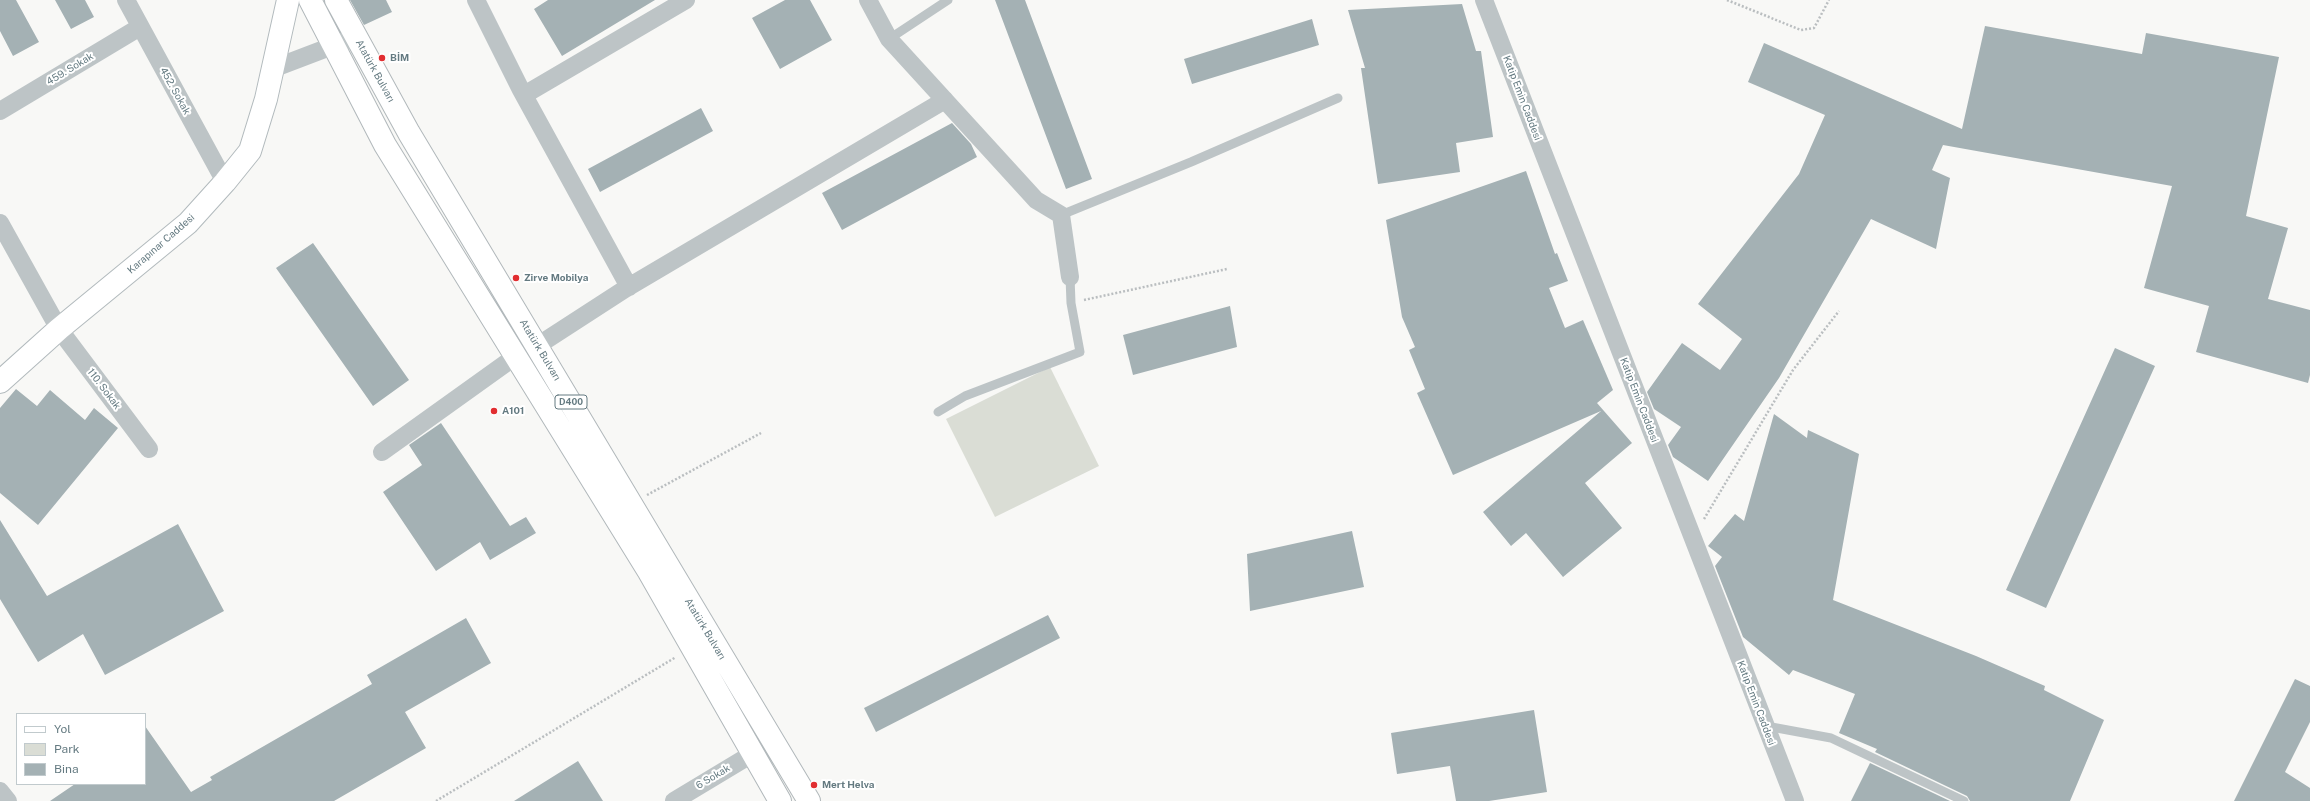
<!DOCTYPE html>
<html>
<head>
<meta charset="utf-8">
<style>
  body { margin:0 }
  #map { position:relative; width:2310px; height:801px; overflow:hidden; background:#f8f8f6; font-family:"Public Sans",sans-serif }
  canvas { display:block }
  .legend { position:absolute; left:16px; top:713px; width:130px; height:72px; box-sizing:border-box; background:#fff; border:1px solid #c1cacd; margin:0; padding:5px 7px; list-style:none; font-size:12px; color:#647a81 }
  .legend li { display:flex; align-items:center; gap:8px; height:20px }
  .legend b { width:20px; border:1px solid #c1cacd }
</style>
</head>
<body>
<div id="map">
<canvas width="2310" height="801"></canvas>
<ul class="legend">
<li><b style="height:5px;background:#fff"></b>Yol</li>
<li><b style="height:11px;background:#daddd5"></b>Park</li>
<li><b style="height:11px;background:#a4b1b4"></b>Bina</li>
</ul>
</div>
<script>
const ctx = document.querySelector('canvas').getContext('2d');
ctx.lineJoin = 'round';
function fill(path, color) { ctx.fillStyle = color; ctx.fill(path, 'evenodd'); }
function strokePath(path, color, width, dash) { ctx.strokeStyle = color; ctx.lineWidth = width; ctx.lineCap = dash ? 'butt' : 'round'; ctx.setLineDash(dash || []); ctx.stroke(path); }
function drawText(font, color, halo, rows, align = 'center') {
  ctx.font = font + ' "Public Sans",sans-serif'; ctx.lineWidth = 4; ctx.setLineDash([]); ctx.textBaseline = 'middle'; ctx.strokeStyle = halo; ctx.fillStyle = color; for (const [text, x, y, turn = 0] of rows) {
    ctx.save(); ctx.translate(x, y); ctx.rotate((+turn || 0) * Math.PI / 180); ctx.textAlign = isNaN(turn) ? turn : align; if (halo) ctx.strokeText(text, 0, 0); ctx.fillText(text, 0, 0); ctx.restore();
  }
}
fill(new Path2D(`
  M1050,367L1099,466L995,517L946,419Z`), '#daddd5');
fill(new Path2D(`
  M0,0H16L39,42L13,56L0,31Z
  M55,0H85L94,17L71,29Z
  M350,0H386L392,12L364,25Z
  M548,0H655L562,56L534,9Z
  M785,0H810L832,40L780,69L752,18Z
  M995,0H1025L1092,179L1066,189Z
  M1462,4L1476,51H1481L1493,137L1456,143L1460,172L1378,184L1361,68H1365L1348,10Z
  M1312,19L1319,45L1192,84L1184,59Z
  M1985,26L2142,54L2146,33L2279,57L2246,216L2288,228L2268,299L2310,310V375L2308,383L2196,352L2209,306L2144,288L2172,186L1943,145L1932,170L1950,178L1936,249L1871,219L1779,378L1708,481L1673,457L1668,445L1681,427L1654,409L1647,392L1682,343L1720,370L1742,339L1698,304L1799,174L1825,115L1748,82L1764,43L1962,129Z
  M701,108L713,131L600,192L588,169Z
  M952,123L971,144L977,157L842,230L822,193Z
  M1526,171L1555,254L1557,253L1568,281L1549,288L1565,328L1583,320L1613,390L1597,403L1632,443L1585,483L1622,528L1563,577L1526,533L1511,546L1483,512L1601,411L1453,475L1417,393L1425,389L1409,350L1415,347L1402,317L1386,220Z
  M313,243L409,380L373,406L276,268Z
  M1230,306L1237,347L1133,375L1123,335Z
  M2115,348L2155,366L2046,608L2006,590Z
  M16,389L37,406L50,390L85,420L94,408L118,428L38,525L0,493V408Z
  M1774,414L1807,438L1808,430L1859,454L1833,600L1976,656L2045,686L2044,690L2104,720L2070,801H1970L1967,796L1875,752L1877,749L1839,733L1855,694L1793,670L1789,675L1743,637L1715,566L1722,557L1708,546L1735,514L1744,521Z
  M441,423L510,526L526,517L536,533L490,560L480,542L436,571L383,492L422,465L409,445Z
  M0,520L47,596L178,524L224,611L105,675L83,634L38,662L0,599Z
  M1352,531L1364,587L1250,611L1247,554Z
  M1048,615L1060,638L876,732L864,708Z
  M466,618L491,663L405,712L426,748L334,801H50L75,784H145V726L191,792L212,780L210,777L372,684L367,675Z
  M2295,679L2310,686V722L2285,772L2310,788V801H2234Z
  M1534,710L1547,792L1489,801H1456L1450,766L1397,774L1391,733Z
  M578,761L603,801H514Z
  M1870,763L1950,801H1851Z`), '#a4b1b4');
const secondary = new Path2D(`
  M0,382L59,329L188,223L225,182L250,151L266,99L288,0`);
const primary = new Path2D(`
  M310,0L385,145L649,572L780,801
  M336,0L409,133L809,801`);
strokePath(secondary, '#b2babd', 24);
strokePath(primary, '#b1b8bb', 24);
strokePath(new Path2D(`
  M1727,0L1801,30L1814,28L1829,0
  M1084,300L1227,269
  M647,495L761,433
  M1704,519L1793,370L1839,311
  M436,801L676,657`), '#babec0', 2.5, [2, 2]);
strokePath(new Path2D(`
  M889,39L948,0
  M1061,215L1191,162L1338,98
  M938,412L965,396L1080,352L1071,303L1070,277
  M1766,726L1831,738L1964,801`), '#bdc4c6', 9);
strokePath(new Path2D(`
  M126,0L225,182
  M476,0L521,90L629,287
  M868,0L889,39L1036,200L1061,215L1070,277
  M1484,0L1795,801
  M272,69L356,37
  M524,95L686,0
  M0,111L140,27
  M0,223L59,329L149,449
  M537,346L625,289L945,100
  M382,452L516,356
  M0,791L8,801
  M674,801L752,754`), '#bdc4c6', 18);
strokePath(secondary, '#fff', 22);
strokePath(primary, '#fff', 22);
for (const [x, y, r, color] of [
  [382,58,4,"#e12d30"],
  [516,278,4,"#e12d30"],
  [494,411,4,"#e12d30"],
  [814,785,4,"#e12d30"]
]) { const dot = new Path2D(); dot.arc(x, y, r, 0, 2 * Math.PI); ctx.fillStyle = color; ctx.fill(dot); strokePath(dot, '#fff', 1.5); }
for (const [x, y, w] of [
  [571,402,32]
]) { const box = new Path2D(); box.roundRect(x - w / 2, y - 7, w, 14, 3); ctx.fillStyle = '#fff'; ctx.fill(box); strokePath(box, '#647a81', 1); }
drawText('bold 9px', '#647a81', null, [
  ["D400",571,402]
]);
drawText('bold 10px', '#647a81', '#fff', [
  ["BİM",390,58],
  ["Zirve Mobilya",524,278],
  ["A101",502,411],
  ["Mert Helva",822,785]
], 'left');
drawText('10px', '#647a81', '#fff', [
  ["459. Sokak",70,69,-31],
  ["Atatürk Bulvarı",375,71,61],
  ["452. Sokak",175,91,61],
  ["Katip Emin Caddesi",1522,98,69],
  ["Karapınar Caddesi",161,244,-41],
  ["Atatürk Bulvarı",540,350,59],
  ["110. Sokak",104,389,53],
  ["Katip Emin Caddesi",1639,400,69],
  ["Atatürk Bulvarı",705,629,59],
  ["Katip Emin Caddesi",1756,703,69],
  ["6 Sokak",713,777,-31]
]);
</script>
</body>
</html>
